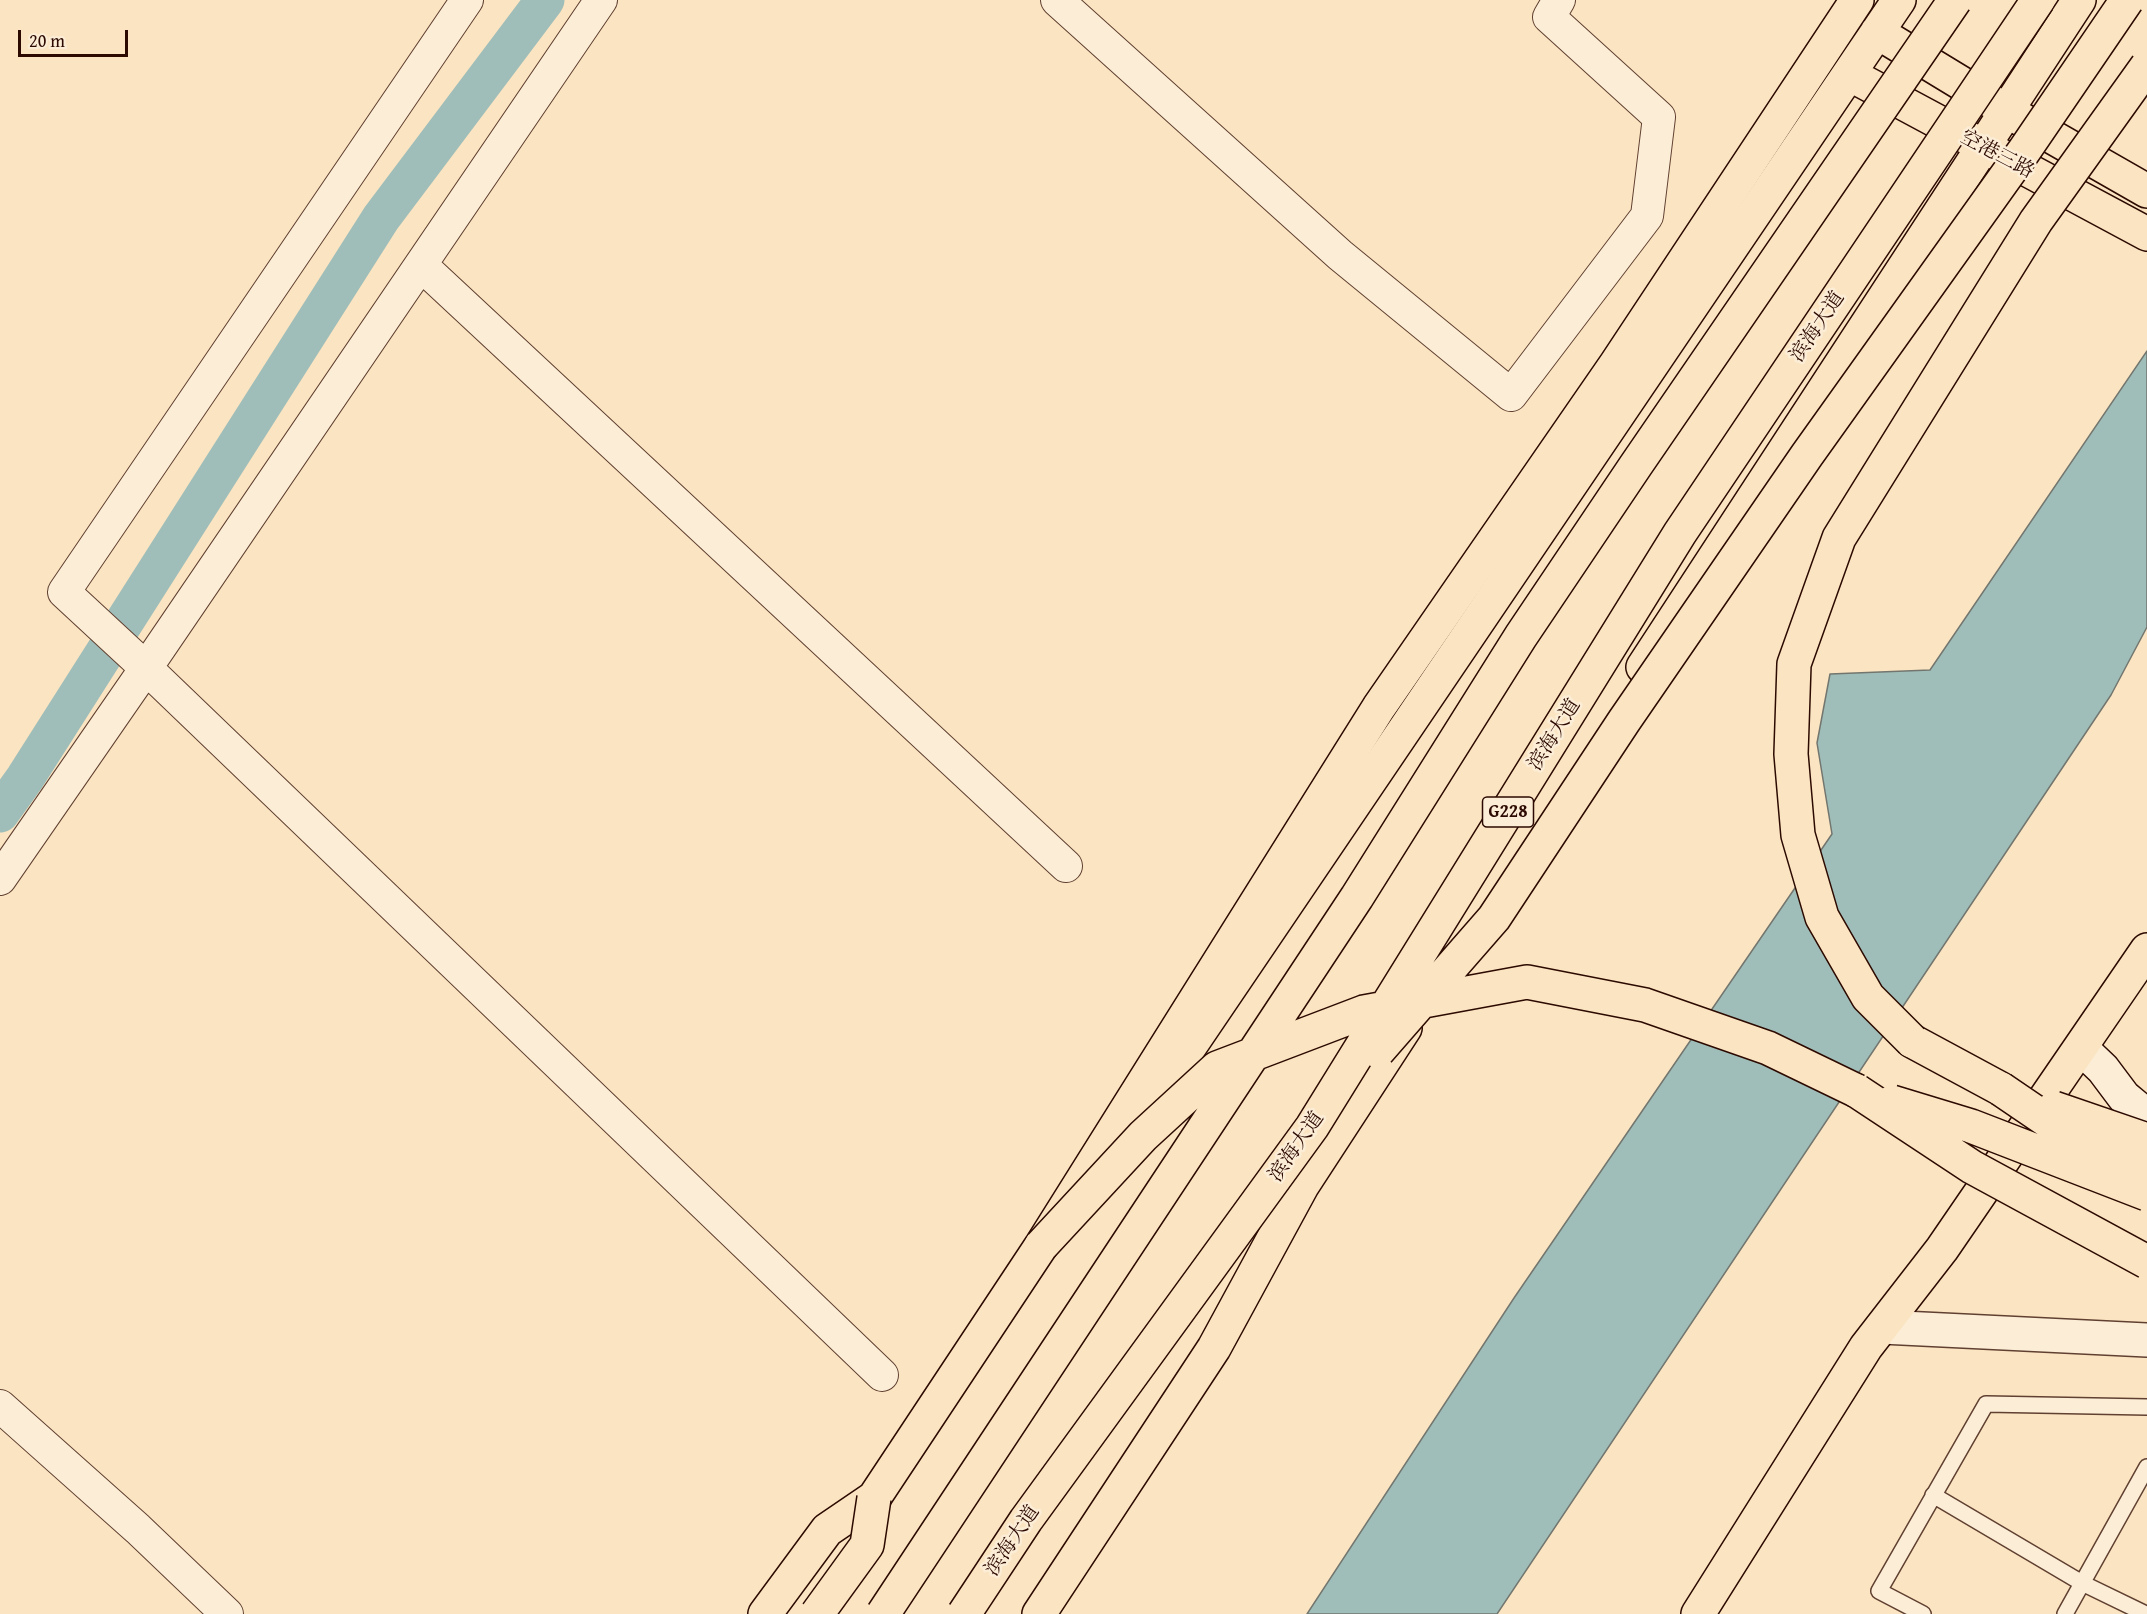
<!DOCTYPE html>
<html>
<head>
<meta charset="utf-8">
<style>
  body { margin:0 }
  #map { position:relative; width:2147px; height:1614px; overflow:hidden; background:#fbe4c1; font-family:"Gentium Book Plus",serif }
  canvas { display:block }
  .scale { position:absolute; left:18px; top:30px; width:110px; height:27px; box-sizing:border-box; border:3px solid #2c0a01; border-top:0; padding-left:8px; font-size:18px; line-height:21px; white-space:nowrap; color:#2c0a01; -webkit-text-stroke:4px #fcedd7; paint-order:stroke }
</style>
</head>
<body>
<div id="map">
<canvas width="2147" height="1614"></canvas>
<div class="scale">20 m</div>
</div>
<script>
const ctx = document.querySelector('canvas').getContext('2d');
ctx.lineJoin = 'round';
function fill(path, color) { ctx.fillStyle = color; ctx.fill(path, 'evenodd'); }
function strokePath(path, color, width, dash) { ctx.strokeStyle = color; ctx.lineWidth = width; ctx.lineCap = dash ? 'butt' : 'round'; ctx.setLineDash(dash || []); ctx.stroke(path); }
function drawText(font, color, halo, rows, align = 'center') {
  ctx.font = font + ' "Gentium Book Plus","Noto Serif SC",serif'; ctx.lineWidth = 5; ctx.setLineDash([]); ctx.textBaseline = 'middle'; ctx.strokeStyle = halo; ctx.fillStyle = color; for (const [text, x, y, turn = 0] of rows) {
    ctx.save(); ctx.translate(x, y); ctx.rotate((+turn || 0) * Math.PI / 180); ctx.textAlign = isNaN(turn) ? turn : align; if (halo) ctx.strokeText(text, 0, 0); ctx.fillText(text, 0, 0); ctx.restore();
  }
}
const water = new Path2D(`
  M2147,351V627L2111,695L1497,1614H1307L1514,1298L1832,834L1817,743L1830,674L1930,670Z`);
fill(water, '#a0beb9');
strokePath(water, '#72766f', 1.5);
strokePath(new Path2D(`
  M0,813L25,778L381,218L545,0`), '#a0beb9', 39);
const service = new Path2D(`
  M1933,1495L2082,1583L2146,1614
  M1923,1614L1879,1591L1986,1404L2147,1407
  M2065,1614L2147,1467`);
const minor = new Path2D(`
  M467,0L64,592L146,668L882,1375
  M1057,0L1340,255L1511,395L1647,216L1659,117L1549,17L1559,0
  M421,265L1066,866
  M0,879L146,668L601,0
  M0,1406L138,1529L227,1614`);
const tertiary = new Path2D(`
  M1882,1327L2147,1340`);
const secondary = new Path2D(`
  M2081,1048L2103,1069L2124,1097L2147,1116`);
const primary = new Path2D(`
  M1877,32L2007,111L2147,191
  M1849,74L2147,234
  M1643,667L2079,0
  M1912,1041L2001,1089
  M1121,1148L1899,0
  M1039,1614L1214,1348L1302,1186L1405,1028
  M1698,1614L1866,1347L1942,1249L2147,950`);
const trunk = new Path2D(`
  M765,1614L827,1530L874,1498L1041,1246L1379,707L1616,364L1857,0`);
strokePath(service, '#604031', 18);
strokePath(minor, '#604031', 34);
strokePath(tertiary, '#604031', 36);
strokePath(secondary, '#2c0a01', 36);
strokePath(primary, '#2c0a01', 36);
strokePath(trunk, '#2c0a01', 36);
strokePath(service, '#fcedd7', 15);
strokePath(minor, '#fcedd7', 32);
strokePath(tertiary, '#fcedd7', 33);
strokePath(secondary, '#fcedd7', 33);
strokePath(primary, '#fbe4c1', 33);
strokePath(trunk, '#fbe4c1', 33);
const primaryBridge = new Path2D(`
  M2001,1089L2076,1140L2143,1171
  M1857,1091L1972,1167L2147,1262
  M1892,1102L1971,1126L2147,1194
  M2054,1108L2147,1140`);
const trunkBridge = new Path2D(`
  M1912,1041L1868,997L1822,917L1798,835L1791,754L1794,664L1839,538L2036,221L2147,66
  M1378,1051L1494,918L1624,721L1807,455L2024,151L2127,0
  M1041,1246L1143,1136L1217,1068L1364,1012L1527,982L1645,1005L1768,1048L1857,1091
  M817,1614L867,1545L874,1498
  M883,1614L1357,897L1521,636L1636,465L1955,0
  M964,1614L1026,1520L1312,1127L1680,533L2038,0`);
strokePath(primaryBridge, '#2c0a01', 36, []);
strokePath(trunkBridge, '#2c0a01', 36, []);
strokePath(primaryBridge, '#fbe4c1', 33);
strokePath(trunkBridge, '#fbe4c1', 33);
for (const [x, y, w] of [
  [1508,812,51]
]) { const box = new Path2D(); box.roundRect(x - w / 2, y - 15, w, 30, 4.5); ctx.fillStyle = '#fcedd7'; ctx.fill(box); strokePath(box, '#2c0a01', 1.5); }
drawText('bold 18px', '#2c0a01', null, [
  ["G228",1508,812]
]);
drawText('20px', '#2c0a01', '#fcedd7', [
  ["空港三路",1997,155,28],
  ["滨海大道",1818,327,-56],
  ["滨海大道",1555,735,-58],
  ["滨海大道",1297,1147,-55],
  ["滨海大道",1013,1541,-56]
]);
</script>
</body>
</html>
